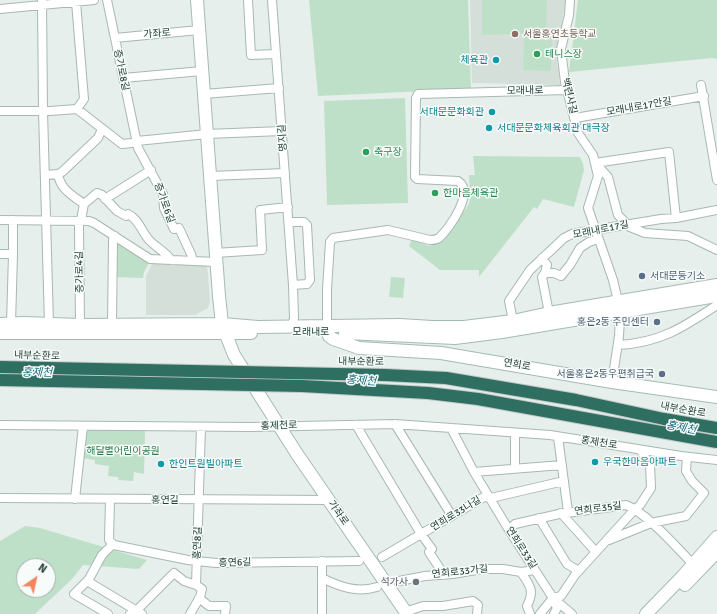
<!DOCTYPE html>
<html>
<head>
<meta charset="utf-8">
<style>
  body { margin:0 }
  #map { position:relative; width:717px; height:614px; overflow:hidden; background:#e6efeb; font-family:Signika,sans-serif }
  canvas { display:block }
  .north { position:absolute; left:16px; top:558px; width:40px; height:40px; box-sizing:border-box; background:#f7fbf9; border:1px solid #a3b1ad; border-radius:50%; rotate:34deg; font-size:11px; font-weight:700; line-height:16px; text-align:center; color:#24423a }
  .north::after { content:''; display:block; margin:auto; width:14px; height:18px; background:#f4845f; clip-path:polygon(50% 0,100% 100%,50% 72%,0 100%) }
</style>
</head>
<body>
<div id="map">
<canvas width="717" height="614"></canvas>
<div class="north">N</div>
</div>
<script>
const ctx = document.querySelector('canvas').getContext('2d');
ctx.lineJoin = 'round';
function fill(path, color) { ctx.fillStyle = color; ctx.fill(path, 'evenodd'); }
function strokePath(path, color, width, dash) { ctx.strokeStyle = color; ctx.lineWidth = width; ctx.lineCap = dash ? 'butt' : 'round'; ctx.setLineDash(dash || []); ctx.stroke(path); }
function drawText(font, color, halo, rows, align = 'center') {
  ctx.font = font + ' Signika,"Noto Sans KR",sans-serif'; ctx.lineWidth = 3; ctx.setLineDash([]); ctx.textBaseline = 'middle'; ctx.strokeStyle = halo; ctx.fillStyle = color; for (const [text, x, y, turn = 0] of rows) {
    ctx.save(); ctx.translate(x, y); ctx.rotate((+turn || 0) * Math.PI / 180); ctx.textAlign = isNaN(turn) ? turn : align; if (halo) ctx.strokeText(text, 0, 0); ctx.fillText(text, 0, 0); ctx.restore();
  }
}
fill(new Path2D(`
  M470,0H566L556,54L560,85L472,83Z
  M153,262L207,264L210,301L208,308L195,315H146V276Z`), '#d4dfda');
fill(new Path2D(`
  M309,0H468L471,89L318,96Z
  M482,0H547L546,33L482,35Z
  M578,0H717V59L712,58L569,72Z
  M524,36L552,37L551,71L523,70Z
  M405,98L408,203L327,205L324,101Z
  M473,156L580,157L583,164L584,170L574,207L543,199L537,209L534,207L479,277V270H440L409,246L412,239L429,246L444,240L469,204L470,198L469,175H475Z
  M118,242L150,261L144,272L143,278L115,277L116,244Z
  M391,277L405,278L403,298L389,297Z
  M92,428L145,431L144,474L134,472L133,481L119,480L118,477L108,476L109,466L95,464V460L83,458L86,433Z
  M25,526L40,528L147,560L139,569L83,565L72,579L35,614H0V541ZM24,566H48V590H24Z`), '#bfe0c8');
fill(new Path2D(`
  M0,363L403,372L717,424V449L683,445L514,412L422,400L0,390Z`), '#e6efeb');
const street = new Path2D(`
  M42,0L43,111L49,324
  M107,0L138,148L163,194L164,208L174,229L179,228L191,254L193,261
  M248,0L251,55L276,54
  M272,0L293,285L294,318L292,327
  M570,0L569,15L561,49L565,82L578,133L593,155L598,176L588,208L613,280L618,301L620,319L619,336L612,382
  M76,2L84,99L77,109
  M0,9L94,0
  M115,38L199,30
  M123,78L202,71
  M701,85L717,180
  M204,94L279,88
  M0,111H50L77,109L122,144L132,143L137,141L207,134L282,131
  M575,118L704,96
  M595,163L669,152L676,218
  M596,164L608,177L618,215L630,227L645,233L688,236L717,250
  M58,174C60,189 72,195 84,204
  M45,175L58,174L62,172L98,138L102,129
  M210,176L285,173
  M105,199L151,170
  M0,220L89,221L94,223L150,259L216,262
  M289,222H304L307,225L310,280L307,284L293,285
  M215,253L262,250L260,210L288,207
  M0,254H13
  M542,258L547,265L545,273L542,277L549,313
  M545,273H554L561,276L570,265L580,248L589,242L598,239
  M513,321L509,301L530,270L564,238L572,234L594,230L661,219L676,218L717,210
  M11,324L13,254V220
  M112,324L113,240L115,236
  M80,325L79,225L81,220L84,204L97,193L102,195L117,211L126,216L128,214C139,219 142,233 150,241C157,248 165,251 171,260
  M327,325V289L330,242L333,238L388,230L430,240C434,240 436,240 439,238C450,228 475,192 458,181L417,179L415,177L416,98L418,94L567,90
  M618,345C660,343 684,327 717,305
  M395,424L452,516
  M0,425L251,427L395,424L550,435L681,456L717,460
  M356,425L421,534L432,549L429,552L444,575
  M451,428L474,472L509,530L553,598L572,614
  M558,437L568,512
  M515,468V433
  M474,472L562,465
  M0,498L329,500
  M75,499L83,426
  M110,500L109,540L114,545L188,560L216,563L359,561
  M561,513L596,552
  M539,518L567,564L579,571
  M509,530L515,524L559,514L626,505C648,514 676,547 693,564
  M609,540L651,523L686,516L704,493L692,481L686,471L687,457
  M382,557L484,497L491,498L564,481
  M322,561V614
  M521,572C530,586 535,590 527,606L530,614
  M322,578C340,587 357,593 377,587
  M87,581L142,614
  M399,581L425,576L453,574L482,569H503L521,572L535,570
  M196,585L201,427
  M199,598L209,606H226L225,614
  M553,598L561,596L575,575L635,509L640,505L651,488L650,464L640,450
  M553,599L557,608L554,614
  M411,610L423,606H443L473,601L478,605L477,614
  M108,614L74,594L89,579L102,555L110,547L112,544
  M130,614L137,610L174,573L184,581L196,585L202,589L200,597L190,614
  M540,614L553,598`);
const secondary = new Path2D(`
  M197,0L219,296L222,324L234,355L297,454L407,614
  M0,324L24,323L80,325L222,324L258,327L400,325L432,327H464L513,321L549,313L717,285
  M327,325L329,336L333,339L359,348L441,353L612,382L717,397
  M0,333H251
  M345,333L455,338L502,332L717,296
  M685,585L717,552
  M646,614L681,578L717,537`);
strokePath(street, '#a8b8b2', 10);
strokePath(secondary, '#a4bbb3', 14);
strokePath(street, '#fff', 8);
strokePath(secondary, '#fff', 12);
const highwayBridge = new Path2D(`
  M0,367L385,375L446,378L576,400L664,419L717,428
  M0,380L302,386L428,393L478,399L717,442`);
strokePath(highwayBridge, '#c2cac8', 14, []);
strokePath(highwayBridge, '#2f6f62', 12);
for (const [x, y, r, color] of [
  [515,34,4,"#8d6e63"],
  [537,54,4,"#2e9e5b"],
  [496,60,4,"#0f9aa8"],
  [492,112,4,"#0f9aa8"],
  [489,128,4,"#0f9aa8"],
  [366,152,4,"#2e9e5b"],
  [435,193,4,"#2e9e5b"],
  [642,276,4,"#5c6f8a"],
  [657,322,4,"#5c6f8a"],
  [662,374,4,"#5c6f8a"],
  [595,462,4,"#0f9aa8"],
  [161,464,4,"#0f9aa8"],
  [416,582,4,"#6b7280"]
]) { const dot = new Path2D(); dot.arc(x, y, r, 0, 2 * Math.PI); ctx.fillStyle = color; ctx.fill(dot); strokePath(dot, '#f7fbf9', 1.5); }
drawText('10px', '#24423a', '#f7fbf9', [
  ["가좌로",157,34,-5],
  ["증가로8길",121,70,78],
  ["모래내로",525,91,-1],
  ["백련사길",569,96,77],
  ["모래내로17안길",639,107,-10],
  ["명지길",283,138,-94],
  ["증가로6길",164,203,70],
  ["모래내로17길",601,230,-11],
  ["증가로4길",80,272,-91],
  ["모래내로",311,332],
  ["내부순환로",37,356,2],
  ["내부순환로",361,362,1],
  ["연희로",517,365,10],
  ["내부순환로",683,410,10],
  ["홍제천로",279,426,-2],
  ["홍제천로",599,443,9],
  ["홍연길",165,500],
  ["연희로35길",598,509,-7],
  ["가좌로",338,513,55],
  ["연희로33나길",456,514,-31],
  ["홍연8길",198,543,-88],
  ["연희로33길",521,548,57],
  ["홍연6길",235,563,-1],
  ["연희로33가길",460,572,-6]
]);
drawText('10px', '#785e54', '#f7fbf9', [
  ["서울홍연초등학교",523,34]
], 'left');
drawText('10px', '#27864d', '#f7fbf9', [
  ["테니스장",545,54],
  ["축구장",374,152],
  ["한마음체육관",443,193]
], 'left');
drawText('10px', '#0d838f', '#f7fbf9', [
  ["체육관",488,60,"right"],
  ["서대문문화회관",484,112,"right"],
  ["서대문문화체육회관 대극장",497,128],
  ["우국한마음아파트",603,462],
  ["한인트원빌아파트",169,464]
], 'left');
drawText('10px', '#4e5e75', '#f7fbf9', [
  ["서대문등기소",650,276,"left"],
  ["홍은2동 주민센터",649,322],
  ["서울홍은2동우편취급국",654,374]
], 'right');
drawText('10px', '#2d7a4b', '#f7fbf9', [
  ["해달별어린이공원",123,451]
]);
drawText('10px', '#5b616d', '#f7fbf9', [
  ["석가사",408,582]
], 'right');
drawText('italic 11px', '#1c6f80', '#f7fbf9', [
  ["홍제천",37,373,1],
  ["홍제천",361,381,4],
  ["홍제천",681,428,11]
]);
</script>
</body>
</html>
